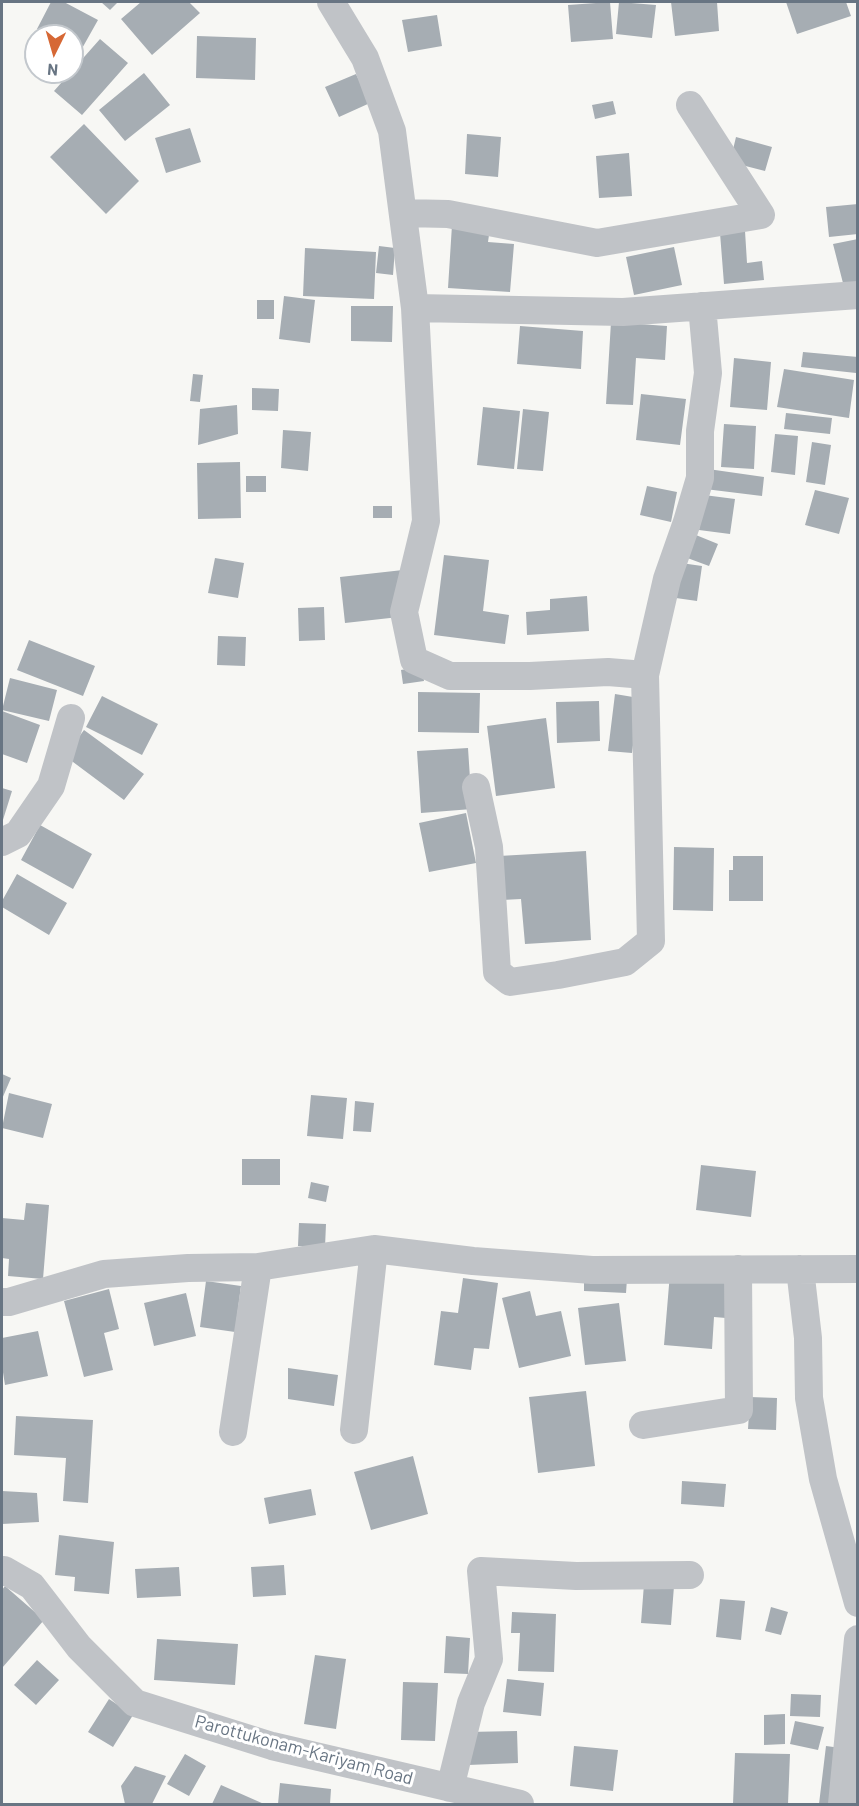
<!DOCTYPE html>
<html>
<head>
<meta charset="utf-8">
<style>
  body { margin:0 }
  #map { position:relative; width:859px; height:1806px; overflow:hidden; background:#f7f7f4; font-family:Barlow,sans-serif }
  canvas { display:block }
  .frame { position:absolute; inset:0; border:3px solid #687583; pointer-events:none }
  .north { position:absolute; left:24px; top:24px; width:60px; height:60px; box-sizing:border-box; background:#fff; border:2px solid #c3c8cd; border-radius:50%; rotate:185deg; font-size:16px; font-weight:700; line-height:24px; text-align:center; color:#687583 }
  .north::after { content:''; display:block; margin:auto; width:21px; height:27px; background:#d66835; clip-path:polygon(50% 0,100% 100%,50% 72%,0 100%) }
</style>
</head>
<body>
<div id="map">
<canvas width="859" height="1806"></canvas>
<div class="frame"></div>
<div class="north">N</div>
</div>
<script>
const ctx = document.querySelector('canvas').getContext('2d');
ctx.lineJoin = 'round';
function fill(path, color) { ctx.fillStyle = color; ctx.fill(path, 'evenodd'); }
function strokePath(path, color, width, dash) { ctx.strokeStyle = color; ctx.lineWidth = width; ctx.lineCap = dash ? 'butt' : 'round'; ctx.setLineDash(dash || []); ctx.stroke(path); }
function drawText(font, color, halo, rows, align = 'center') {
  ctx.font = font + ' Barlow,sans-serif'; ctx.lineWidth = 6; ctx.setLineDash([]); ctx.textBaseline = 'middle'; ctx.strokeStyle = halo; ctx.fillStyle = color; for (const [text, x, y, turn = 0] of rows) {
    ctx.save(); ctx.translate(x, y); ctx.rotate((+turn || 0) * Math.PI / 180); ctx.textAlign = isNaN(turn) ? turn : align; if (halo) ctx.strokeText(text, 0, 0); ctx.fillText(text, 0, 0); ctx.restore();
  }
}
fill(new Path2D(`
  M51,2H64L98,20L80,52L72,47V36H51L37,29Z
  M101,2H118L110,10Z
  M141,2H189L200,13L152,55L121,19Z
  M610,2L613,39L571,42L568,5Z
  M619,2L656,5L652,38L616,34Z
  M671,2H717L719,31L675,36Z
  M786,2H846L851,16L797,34Z
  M437,15L442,46L408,52L402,20Z
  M197,36L256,38L255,80L196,78Z
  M100,39L128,63L82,115L54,91Z
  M144,73L170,105L125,141L99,110Z
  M356,74L370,103L339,117L325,87Z
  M613,101L616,114L595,119L592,105Z
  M84,124L139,181L106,214L50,157Z
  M190,128L201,162L166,173L155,138Z
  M467,134L501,137L498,177L465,174Z
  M736,137L772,147L765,171L730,162Z
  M629,153L632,196L599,198L596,156Z
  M858,204V234L829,237L826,207Z
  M452,225L490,228L488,242L514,244L510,292L448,288Z
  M745,231L747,263L762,261L764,280L724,284L720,233Z
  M858,239V284L844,287L833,244Z
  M379,246L395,248L393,275L376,273Z
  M674,247L682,285L634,295L626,257Z
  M305,248L376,252L374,299L303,296Z
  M284,296L315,300L310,343L279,339Z
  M257,300H274V319H257Z
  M351,306H393L392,342L351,341Z
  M611,322L667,326L665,360L636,358L633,405L606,404Z
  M520,326L583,331L581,369L517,364Z
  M803,352L858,357L856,373L801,367Z
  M734,358L771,362L767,410L730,407Z
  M784,369L854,380L849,418L777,407Z
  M193,374L203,375L200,402L190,401Z
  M252,388L279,389L278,411L252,410Z
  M641,394L686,399L680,445L636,440Z
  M237,405L238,434L198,445L200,409Z
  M483,407L520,411L514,469L477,465Z
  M523,409L549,412L543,471L517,469Z
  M786,413L832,418L830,434L784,429Z
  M724,424L756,426L754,469L721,467Z
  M283,430L311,432L308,471L281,468Z
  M775,434L798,436L795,475L771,472Z
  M812,442L831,445L825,485L806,482Z
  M240,462L241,518L198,519L197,463Z
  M708,469L764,477L762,496L705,489Z
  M246,476H266V492H246Z
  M647,486L677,492L671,522L640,515Z
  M815,490L849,498L839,534L805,525Z
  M704,495L735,499L730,534L699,530Z
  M373,506H392V518H373Z
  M691,533L718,544L709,566L682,556Z
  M444,555L489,560L483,611L509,615L505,644L434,635Z
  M215,558L244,563L238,598L208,593Z
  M681,563L702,566L697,601L676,598Z
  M403,570L408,616L345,623L340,577Z
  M587,596L589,631L527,635L526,612L550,610V599Z
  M324,607L325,640L299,641L298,608Z
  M218,636L246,637L245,666L217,665Z
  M29,640L95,666L83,696L17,670Z
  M422,666L424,681L403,684L401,670Z
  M10,678L57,690L49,721L2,710Z
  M418,692L480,693L479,733L418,732Z
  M615,694L639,698L632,753L608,751Z
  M102,696L158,724L142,755L86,727Z
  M599,701L600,741L557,743L556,702Z
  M2,711L40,725L27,763L2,754Z
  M546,718L555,788L496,796L487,726Z
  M84,730L144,774L124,800L65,756Z
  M468,748L472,809L421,813L417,751Z
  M2,788L12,791L2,823Z
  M466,813L476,863L429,872L419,823Z
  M40,825L92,854L73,889L21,860Z
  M674,847L714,848L713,911L673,910Z
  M586,851L591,940L525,944L521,899L502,900L499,856Z
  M733,856H763V901H729V870H733Z
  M17,874L67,903L49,935L2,907V901Z
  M2,1074L11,1078L2,1099Z
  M9,1093L52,1104L43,1138L2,1128Z
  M311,1095L347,1098L343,1139L307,1136Z
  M355,1101L374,1103L371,1132L353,1131Z
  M242,1159H280V1185H242Z
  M701,1165L756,1171L751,1217L696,1210Z
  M311,1182L329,1186L326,1202L308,1198Z
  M26,1203L49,1205L43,1279L8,1276L9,1259L2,1258V1218L24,1220Z
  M299,1223L326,1224L325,1247L298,1246Z
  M670,1273L729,1278L726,1318L714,1317L712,1349L664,1345Z
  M584,1277L627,1279L626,1293L584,1291Z
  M463,1278L498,1283L489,1349L474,1348L471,1370L434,1365L441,1311L458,1313Z
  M206,1281L241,1286L235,1332L200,1327Z
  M109,1289L119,1329L104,1333L113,1370L84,1377L64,1301Z
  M530,1291L536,1316L561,1311L571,1356L519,1368L502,1298Z
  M186,1293L196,1336L154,1346L144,1303Z
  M619,1303L626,1361L585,1365L578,1308Z
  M38,1331L48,1376L5,1385L2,1366V1338Z
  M288,1368L338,1375L334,1406L288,1399Z
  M586,1391L595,1466L538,1473L529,1397Z
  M750,1397L777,1398L776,1430L748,1429Z
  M16,1416L93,1420L88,1503L63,1501L66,1458L14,1455Z
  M413,1456L428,1514L371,1530L354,1472Z
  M682,1481L726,1484L724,1507L681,1504Z
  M311,1489L316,1515L269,1524L264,1498Z
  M2,1491L37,1493L39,1522L2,1524Z
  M59,1535L114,1542L109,1594L74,1591L75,1577L55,1575Z
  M284,1565L286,1595L253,1597L251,1567Z
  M179,1567L181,1596L137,1598L135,1569Z
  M644,1584L674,1586L671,1625L641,1623Z
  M5,1586L44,1620L2,1668V1590Z
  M720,1599L745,1601L741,1640L716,1637Z
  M771,1607L788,1612L781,1635L765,1631Z
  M512,1612L556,1614L554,1672L518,1671L520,1633H511Z
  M446,1636L470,1638L468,1674L444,1673Z
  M157,1639L238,1644L235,1685L154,1680Z
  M315,1655L346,1659L336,1729L304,1724Z
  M37,1660L59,1680L36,1705L14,1685Z
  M507,1679L544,1683L541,1716L503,1712Z
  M403,1682L438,1683L435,1741L401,1740Z
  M791,1694L821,1695L820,1717L790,1716Z
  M109,1699L133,1715L113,1747L88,1732Z
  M785,1714V1744L764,1745V1715Z
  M795,1721L824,1727L818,1750L790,1744Z
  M517,1731L518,1763L468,1765L467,1732Z
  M574,1746L618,1750L613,1791L570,1786Z
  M826,1746L841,1748L835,1804H819Z
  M735,1753L790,1754L788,1804H733Z
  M185,1754L206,1766L189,1796L167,1784Z
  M135,1766L166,1776L152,1804H125L121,1786Z
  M280,1783L331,1789L330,1804H278Z
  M221,1785L264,1804H212Z`), '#a6adb3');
strokePath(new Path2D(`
  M331,2L365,58L392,131L415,308L623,312L858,295
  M403,213L448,214L597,243L761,215L690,105
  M415,308L426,521L404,612L414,660L450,676H530L608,672L645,675L651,941L625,962L558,975L510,982L497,972L489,847L476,787
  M645,675L667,579L687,522L700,478V431L708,373L702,306
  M2,842L18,834L51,786L71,718
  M800,1269L808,1338L809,1398L823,1479L858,1603
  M2,1302H9L104,1274L188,1268L258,1267L374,1249L473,1261L592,1270L858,1269
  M643,1425L739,1410L738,1269
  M354,1430L374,1249
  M233,1432L258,1267
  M2,1572L4,1570L32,1586L79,1647L135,1703L272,1746L520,1804
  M450,1788L471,1703L489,1659L481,1571L576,1576L690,1575
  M842,1804L858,1639`), '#c0c3c7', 28);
drawText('18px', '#687583', '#fff', [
  ["Parottukonam-Kariyam Road",304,1750,15]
]);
</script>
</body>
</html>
